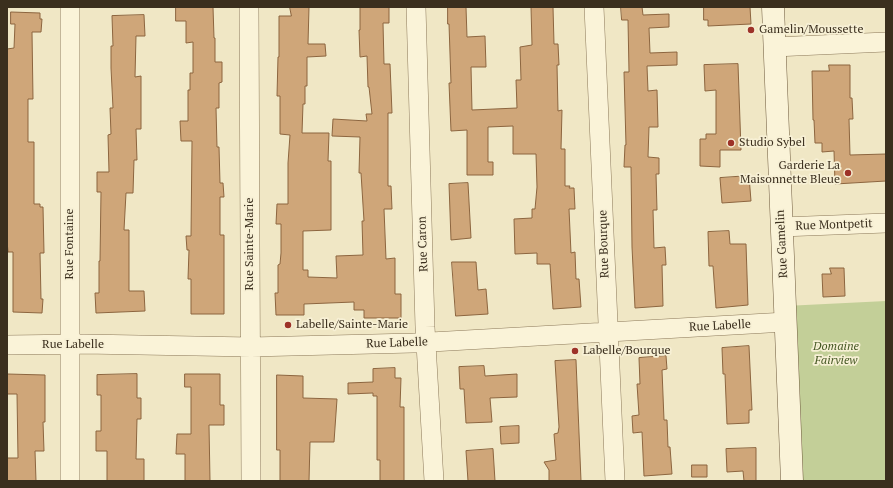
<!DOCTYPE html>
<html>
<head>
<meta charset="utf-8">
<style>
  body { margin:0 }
  #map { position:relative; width:893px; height:488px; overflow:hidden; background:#f0e7c5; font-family:"PT Serif",serif }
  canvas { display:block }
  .frame { position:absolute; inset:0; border:8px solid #3b2f1e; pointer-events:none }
</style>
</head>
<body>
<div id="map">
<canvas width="893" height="488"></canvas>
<div class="frame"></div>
</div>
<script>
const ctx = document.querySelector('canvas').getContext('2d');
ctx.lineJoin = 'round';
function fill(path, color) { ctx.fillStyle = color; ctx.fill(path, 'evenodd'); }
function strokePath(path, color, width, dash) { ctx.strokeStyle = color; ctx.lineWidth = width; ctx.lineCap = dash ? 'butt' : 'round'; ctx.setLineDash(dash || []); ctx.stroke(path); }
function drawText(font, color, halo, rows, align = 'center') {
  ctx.font = font + ' "PT Serif",serif'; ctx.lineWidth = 3.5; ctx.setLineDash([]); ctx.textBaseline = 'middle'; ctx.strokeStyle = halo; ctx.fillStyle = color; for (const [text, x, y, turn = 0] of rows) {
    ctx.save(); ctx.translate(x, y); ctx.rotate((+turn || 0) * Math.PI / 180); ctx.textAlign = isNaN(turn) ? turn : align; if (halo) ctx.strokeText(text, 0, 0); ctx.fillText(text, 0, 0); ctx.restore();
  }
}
fill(new Path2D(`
  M886,301V481H792L785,306Z`), '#c3cf98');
const building = new Path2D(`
  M176,7H213L214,38H215V62H222V82L219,83V108H216L217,147H219L220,183H223L224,197H220V235H224V314H191V279H188L189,250H187L186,236H191L192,141H181L180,121H188V90H190V73H193V42L186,43V21H176Z
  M290,7H309L308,44H325L326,56L307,57V86H305V104H303L302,133H329L328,161H331V230L303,231V270H308V277L337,278L336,256L363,255L362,221H364L361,173H359L360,137L332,136L333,119L367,121L366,114H372L369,87H368L367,56L360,57L359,30H360V7H389V23H383L384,64H390L392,113H388V186H391L392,209H384L386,259L395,258V294H401V318H364V310H354V302L304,304V315H276L275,293H278V265L280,264L281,253V224H276L277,204H288V163L290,135L280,134V96H277L278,57H279V16H291Z
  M448,7H466L467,37L485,36L486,67H471L472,110L517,108L516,80H521L520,47L532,45L531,7H553L554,44H558L559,65H557L558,111L562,110L561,149H565V186H570L569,188H574L575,209H569L571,253L575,252L576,279H579L581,307L553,309L550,264H537V253L515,254L514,219L532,218V209H535L537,187L536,154H513V126L488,127V162H493V175H467V130L451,131L449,83H451L449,24H448Z
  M621,7H642L643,15L669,14V27L649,28L650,53L677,52V65L647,66L648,91L657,90L658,127H649L648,157L659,158V174H656L657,210H653L654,248L665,247L666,265H662L663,306L635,308L632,247L631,167H624L625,145H626L624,72H629L628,20H622Z
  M704,7H750L751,24L708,26V20H704Z
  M11,12L40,13V19H42L41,32H32L33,99H28V142H34V204H40V207H43L44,253H40L41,299H43L42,313L13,312V252H8L7,241V49L14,48L15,24H11Z
  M144,15L145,36H136L135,77L141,76V129H136L137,160H134L133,193H126L124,230H129V291H144L145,311L96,313L95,293H99V261H100L101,192H97V172H109L108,135L111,134L110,108H113L111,68V46H113L112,16Z
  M738,64L741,150H720V167L700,166V139H706V134H716V90L705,91L704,65Z
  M829,65H850V98H852L853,119H849L850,155L886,154V181L835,184L834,151L822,152V143H815L814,120H813L812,71H829Z
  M749,176L751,201L722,203L720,178Z
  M468,183L471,238L451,240L449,184Z
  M729,231L730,244H746L748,305L716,308L713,266H709L708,232Z
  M452,262H476L478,290L486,289L488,314L456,316Z
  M830,268H844L845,296L823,297L822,274H831Z
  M749,346L752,410H749V423L727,424L725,374H723L722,348Z
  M666,356L667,369L662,370L664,420H667L668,447H670L672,474L644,476L642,432L633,433L632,416L639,415L637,384H640L639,358Z
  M576,360L581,481H549V470L544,462L556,460L554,434L558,433L559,427L555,361Z
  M484,366L485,376L517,374V397L490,398L492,422L466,423L464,389H460L459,367Z
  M395,368V378H401L400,407H404V481H380V460H377V396H373V393L348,394V383L373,382V369Z
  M7,374L45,375V422H43L44,451H35L36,481H7V458H18L17,394H7Z
  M137,374V398H141V419H137L136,459H144V481H107V451H96V431H101V395H97V375Z
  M185,374H220V405H224V425H209L210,481H185V454H176L177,434H191V387H185Z
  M277,375L303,376V398L337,399L334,442H310L309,481H280V450H277Z
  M519,426V443L501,444L500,427Z
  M756,448V481H744L743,471L727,472L726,449Z
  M493,449L495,481H468L466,451Z
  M692,465H707V477H692Z`);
fill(building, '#cfa679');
strokePath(building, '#8c653f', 1);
const street = new Path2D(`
  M70,7V481
  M249,7L251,481
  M416,7L425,327L434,481
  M594,7L615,481
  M774,47L886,42
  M781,227L886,223
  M7,345L84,344L251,347L413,343L786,322`);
const secondary = new Path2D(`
  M773,7L792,481`);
strokePath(street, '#8c795a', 20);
strokePath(secondary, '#6e5a3d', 23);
strokePath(street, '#faf3d8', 19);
strokePath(secondary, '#faf3d8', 22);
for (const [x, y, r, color] of [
  [751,30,4,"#9d3228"],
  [731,143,4,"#9d3228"],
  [848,173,4,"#9d3228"],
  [288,325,4,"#9d3228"],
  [575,351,4,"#9d3228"]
]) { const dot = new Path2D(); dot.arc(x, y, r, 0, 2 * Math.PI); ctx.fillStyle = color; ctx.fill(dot); strokePath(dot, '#f7f0d5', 1.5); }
drawText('12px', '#3b2f1e', '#f7f0d5', [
  ["Gamelin/Moussette",759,30],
  ["Studio Sybel",739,143],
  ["Garderie La",840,166,"right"],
  ["Maisonnette Bleue",840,180,"right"],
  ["Labelle/Sainte-Marie",296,325],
  ["Labelle/Bourque",583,351]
], 'left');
drawText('12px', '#3b2f1e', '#f7f0d5', [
  ["Rue Montpetit",834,225,-2],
  ["Rue Fontaine",70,244,-90],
  ["Rue Sainte-Marie",250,244,-90],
  ["Rue Caron",423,244,-92],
  ["Rue Bourque",604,244,-92],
  ["Rue Gamelin",782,244,-93],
  ["Rue Labelle",720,326,-3],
  ["Rue Labelle",397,343,-2],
  ["Rue Labelle",73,345]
]);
drawText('italic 12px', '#465824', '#f7f0d5', [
  ["Domaine",836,347],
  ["Fairview",836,361]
]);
</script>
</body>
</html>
